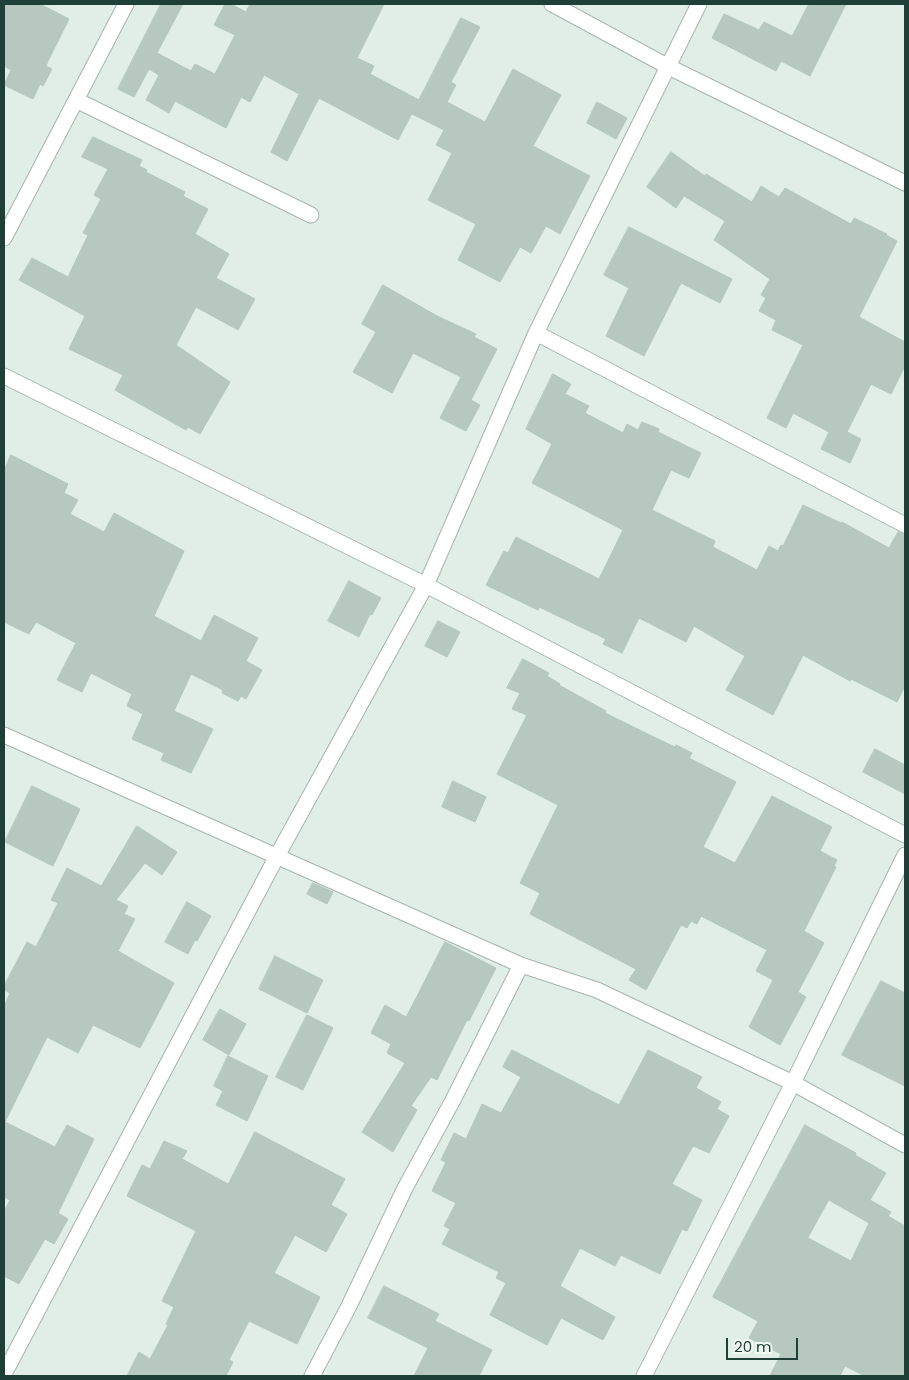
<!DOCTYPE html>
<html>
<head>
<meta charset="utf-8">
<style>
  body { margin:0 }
  #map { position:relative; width:909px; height:1380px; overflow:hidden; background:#e1ede7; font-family:Poppins,sans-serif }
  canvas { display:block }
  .frame { position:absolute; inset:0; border:5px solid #1f4036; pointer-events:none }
  .scale { position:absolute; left:726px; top:1338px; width:72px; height:22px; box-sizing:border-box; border:2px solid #1f4036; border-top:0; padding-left:6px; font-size:15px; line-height:18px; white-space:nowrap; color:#1f4036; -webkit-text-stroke:4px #f2f9f5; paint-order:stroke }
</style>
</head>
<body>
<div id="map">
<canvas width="909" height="1380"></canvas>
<div class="frame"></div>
<div class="scale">20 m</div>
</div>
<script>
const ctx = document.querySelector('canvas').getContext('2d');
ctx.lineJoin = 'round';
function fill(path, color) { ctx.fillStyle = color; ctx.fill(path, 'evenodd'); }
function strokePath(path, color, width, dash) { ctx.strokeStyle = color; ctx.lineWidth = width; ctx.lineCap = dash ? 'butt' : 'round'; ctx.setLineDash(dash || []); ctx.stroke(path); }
const building = new Path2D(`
  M4,4H40L69,19L48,61L46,66L52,69L43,86L40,84L33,99L4,85L11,70L4,66Z
  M161,4H183L157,53L191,71L195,64L215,74L235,35L214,25L225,4H231L246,12L250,4H384L357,58L374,66L370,74L419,100L398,140L319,98L287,161L271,152L299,94L264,75L250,102L241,97L226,128L175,101L169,113L146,100L159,75L149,69L134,97L118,89Z
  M809,4H846L810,76L781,61L776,71L712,38L724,14L759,30L764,22L792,36Z
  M461,18L480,27L451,82L456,85L447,102L485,122L513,69L561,95L533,146L590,176L560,234L546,226L531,253L520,247L500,282L458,260L476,224L428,200L452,153L436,145L444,130L412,114Z
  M597,102L627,118L616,139L587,123Z
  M93,137L142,160L139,166L147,170L146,172L185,192L183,196L208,209L195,234L229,254L216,278L255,299L238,330L196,307L176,345L230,382L200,434L188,427L186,430L115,390L123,375L69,349L85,316L19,280L32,258L68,277L88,235L83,233L101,199L94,195L108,169L82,157Z
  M671,152L705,176L706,174L752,202L761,186L779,197L785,188L851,224L854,218L887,234L886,235L897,241L859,317L905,342V366L891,394L871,384L847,432L861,439L850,463L821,449L829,432L793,413L786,428L767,418L803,345L772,330L776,320L759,311L766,298L761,295L770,279L714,240L725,221L684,196L676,208L647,187Z
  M629,227L732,279L720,303L681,283L644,356L606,336L629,288L604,275Z
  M383,285L437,316L476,334L474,337L497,349L471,400L480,405L466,431L440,418L461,377L413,353L392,393L353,372L376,332L362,324Z
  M553,374L571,384L565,394L589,406L585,413L623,433L627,424L638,430L642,422L659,429L658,432L701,453L689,478L671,470L652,510L715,541L713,547L757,570L769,546L778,551L781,545L783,546L803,505L841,523L842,522L889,548L898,532L905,534V686L897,702L851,679L850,681L803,655L773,715L726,690L745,656L694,626L686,642L639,618L622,653L603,644L606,639L539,607L538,610L486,585L504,551L508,553L516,537L599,579L623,530L532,483L552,444L526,429Z
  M11,455L68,484L64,493L78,500L70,514L104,532L114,513L184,551L154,616L201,641L214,615L258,638L246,661L262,670L246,699L241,696L238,701L222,693L223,690L191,674L174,711L213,729L191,773L161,760L164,753L132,739L143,714L127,706L132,694L91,673L82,692L57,680L76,643L36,622L29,634L4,622V471Z
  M349,581L381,598L372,615L370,614L359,637L328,621Z
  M438,621L460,632L447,657L425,646Z
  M523,659L549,673L547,676L560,684L559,685L606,711L605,713L660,740L675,747L676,745L692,753L689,758L736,782L703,847L735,863L772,796L832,827L820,851L837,860L834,866L836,867L804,931L824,943L798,992L806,997L780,1045L749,1027L773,980L756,971L767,950L740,936L701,916L697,924L691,921L687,928L681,925L646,990L629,980L636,969L530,914L540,893L520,883L558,805L497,774L527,715L512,709L520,693L507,688Z
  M875,749L905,765V794L863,772Z
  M453,781L486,797L475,822L442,807Z
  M32,786L80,809L53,866L5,842Z
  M137,826L177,852L162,875L145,863L116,900L128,906L124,914L135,919L118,951L174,983L140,1048L93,1025L78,1053L47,1037L5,1122L55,1147L67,1125L94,1139L58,1213L68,1219L54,1244L45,1239L19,1284L4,1276V1212L10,1200L4,1197V1007L10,993L4,990V986L27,942L36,947L58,903L51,900L67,868L101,886Z
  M313,883L333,892L327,904L307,894Z
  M187,902L211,916L197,941L195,940L188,954L165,942Z
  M445,942L496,968L469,1021L467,1020L437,1080L431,1077L411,1106L417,1110L393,1152L362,1132L405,1063L387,1053L391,1044L371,1033L385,1005L406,1017Z
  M275,956L323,980L307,1013L259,989Z
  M881,981L905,993V1086L842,1055Z
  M220,1009L246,1024L229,1055L203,1040Z
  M307,1015L333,1028L303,1090L276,1077Z
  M512,1050L619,1105L648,1050L702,1077L696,1088L721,1102L717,1109L729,1116L709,1153L693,1146L672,1184L702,1200L687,1231L682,1229L660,1274L621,1255L615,1266L580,1248L560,1286L615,1317L603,1340L561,1318L547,1345L490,1315L506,1283L496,1278L499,1272L442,1244L450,1229L444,1226L456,1203L432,1191L446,1162L441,1160L454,1133L466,1139L482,1104L501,1113L521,1077L503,1067Z
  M228,1056L268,1076L247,1121L216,1105L223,1091L214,1086Z
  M805,1125L856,1153L855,1155L886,1173L870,1200L891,1212L888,1216L905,1226V1376H865L845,1366L840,1376H770L781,1354L749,1338L758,1321L713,1297ZM829,1200L869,1223L851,1261L808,1238Z
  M255,1132L345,1179L331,1205L347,1214L326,1252L295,1235L274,1273L320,1297L297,1344L249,1321L229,1360L233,1362L226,1376H127L139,1352L150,1359L168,1325L166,1324L174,1307L162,1301L196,1231L127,1196L142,1165L150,1169L164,1141L187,1151L182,1159L228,1184Z
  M384,1286L439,1314L435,1321L492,1350L479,1376H414L428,1348L368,1318Z`);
fill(building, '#b6c8c0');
strokePath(building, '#b3c7be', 1);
const minor = new Path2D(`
  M552,4L667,66L905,183
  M76,100L311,215
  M4,238L126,4
  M536,333L905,525
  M4,376L426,585L905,835
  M4,735L521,965L597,990L793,1083L905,1145
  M4,1374L277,856L426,585L536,333L699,4
  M312,1376L349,1306L405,1188L453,1100L521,965
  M644,1376L793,1083L905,855`);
strokePath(minor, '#a3b6ae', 17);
strokePath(minor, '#fff', 15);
</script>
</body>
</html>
